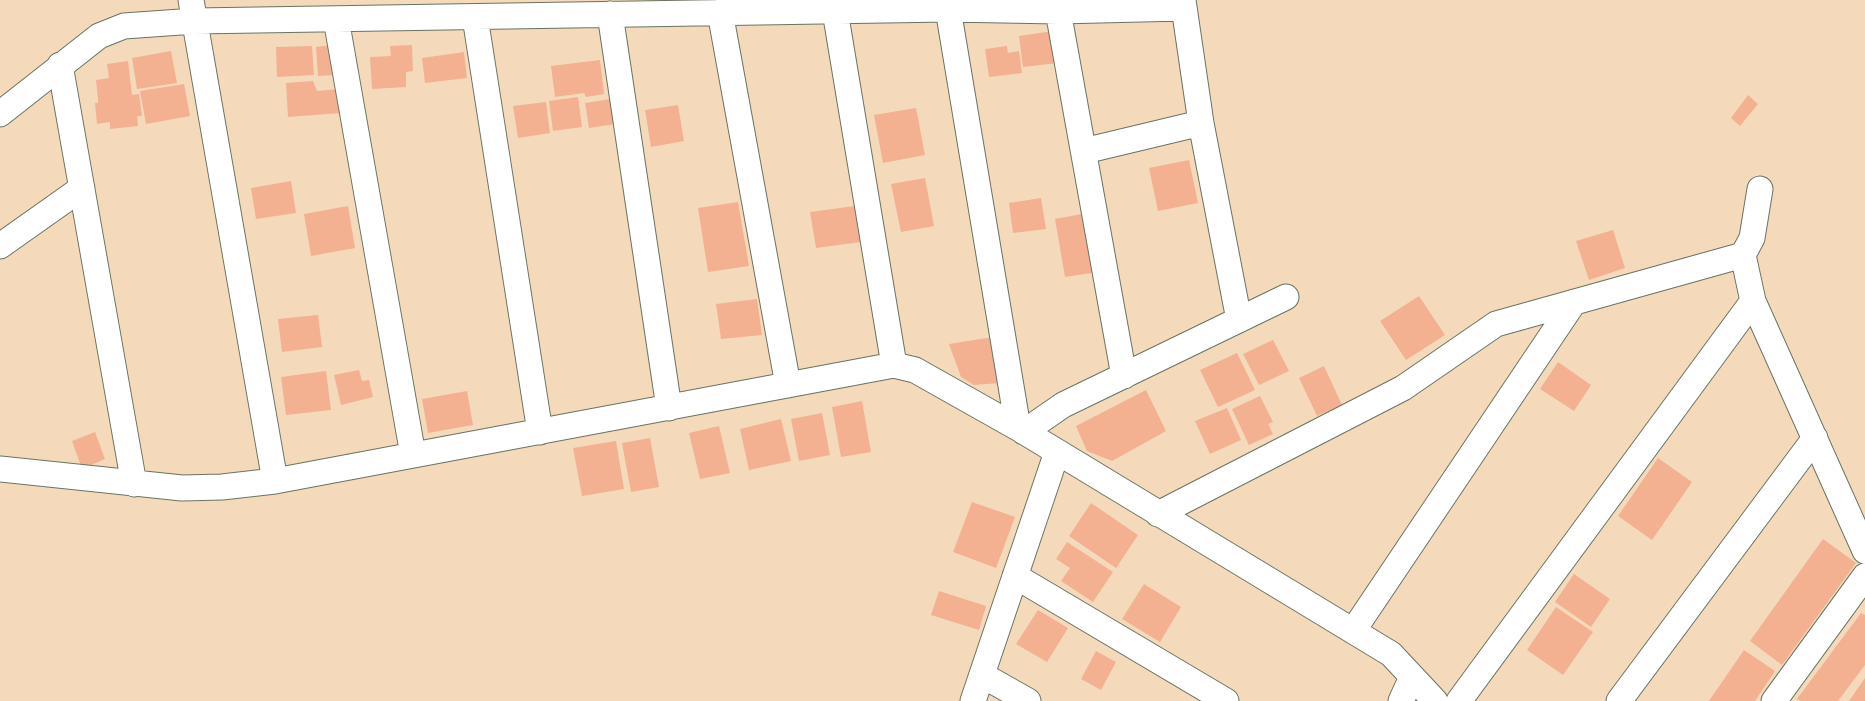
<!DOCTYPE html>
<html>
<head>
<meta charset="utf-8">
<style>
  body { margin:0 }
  canvas { display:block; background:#f4d9bb }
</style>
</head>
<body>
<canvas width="1865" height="701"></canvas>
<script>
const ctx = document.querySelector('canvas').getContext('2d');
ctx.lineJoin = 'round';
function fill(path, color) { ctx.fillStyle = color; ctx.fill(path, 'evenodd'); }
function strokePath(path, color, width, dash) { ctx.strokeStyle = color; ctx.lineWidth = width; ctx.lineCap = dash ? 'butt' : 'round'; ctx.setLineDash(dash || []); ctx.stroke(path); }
fill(new Path2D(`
  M1053,31L1058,63L1023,67L1019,36Z
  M333,45L335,75L318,76L316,47Z
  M412,45L413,71L406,72V87L372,89L370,57L391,56L390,46Z
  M312,46L314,75L277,77L276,47Z
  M1007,46L1008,53L1019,51L1022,73L989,77L985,49Z
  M171,51L177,83L137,89L132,58Z
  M464,52L467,78L425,83L422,58Z
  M600,60L604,94L586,97L584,93L555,97L551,66Z
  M128,61L132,95L139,94L142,116H137L138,126L110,129V122L97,124L95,103H98V99L96,80L109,78L107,64Z
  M313,81L317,91L339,89L341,113L288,117L286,83Z
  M184,84L190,116L146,124L140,91Z
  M1748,95L1758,104L1740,126L1731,118Z
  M578,97L582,127L553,131L549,101Z
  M611,99L615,124L589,128L585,103Z
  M546,102L550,133L518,138L513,106Z
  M678,105L684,141L651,147L645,110Z
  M916,108L925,155L883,163L874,115Z
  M1189,160L1198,203L1158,211L1149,168Z
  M925,178L934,226L901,232L891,184Z
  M291,181L296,213L256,219L251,188Z
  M1041,198L1046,229L1013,233L1009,203Z
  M738,202L749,266L708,272L698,208Z
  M348,206L355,248L311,256L304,214Z
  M855,206L861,242L816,248L810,212Z
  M1087,213L1098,272L1065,277L1055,219Z
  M1613,230L1625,268L1589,280L1576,241Z
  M1419,296L1445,335L1406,360L1380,321Z
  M757,299L762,335L721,339L716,304Z
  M318,315L322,347L282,352L278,319Z
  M993,337L1000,383L974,385L961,377L949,344Z
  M1273,340L1289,371L1259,385L1243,354Z
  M1237,353L1255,390L1218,407L1200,370Z
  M1558,362L1591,385L1574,411L1540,389Z
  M1324,366L1342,405L1317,416L1299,378Z
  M359,370L362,381L369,380L373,397L341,405L334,375Z
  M326,371L331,410L286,415L281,377Z
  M1146,390L1166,431L1112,461L1087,451L1076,426Z
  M467,391L473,425L428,433L422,399Z
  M1260,396L1273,422L1268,424L1273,434L1249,445L1232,409Z
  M862,401L871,452L841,457L832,407Z
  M1227,408L1241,440L1210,454L1195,421Z
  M822,413L830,455L799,461L791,419Z
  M781,419L791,461L749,470L740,429Z
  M719,426L730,473L700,479L689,433Z
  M95,432L105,459L82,469L72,441Z
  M650,438L659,487L631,492L622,443Z
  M616,441L624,489L582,496L573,448Z
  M1658,458L1692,482L1652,540L1618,516Z
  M972,502L1015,517L996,568L953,552Z
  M1091,503L1138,535L1116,568L1069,536Z
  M1823,539L1856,563L1782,665L1750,641Z
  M1067,542L1113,572L1093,602L1061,581L1070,568L1056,559Z
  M1574,574L1610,599L1591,627L1555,602Z
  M1144,584L1181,607L1160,642L1122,619Z
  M939,591L986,606L979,630L931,615Z
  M1556,607L1593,632L1563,675L1527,650Z
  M1038,610L1068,628L1047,662L1016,644Z
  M1861,613L1865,615V665L1838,701H1801L1797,699Z
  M1744,650L1775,671L1755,701H1709Z
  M1096,651L1116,662L1101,690L1081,679Z
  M1865,678V701H1849Z`), '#f4b191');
const street = new Path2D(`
  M191,0L275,481
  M1183,0L1201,123L1239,320
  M948,9L1018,428
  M835,11L894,365
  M1058,11L1124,376
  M720,12L788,385
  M610,14L669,408
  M475,17L540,432
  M336,19L413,455
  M60,65L134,484
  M0,114L99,36L124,26L195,21L948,9L1058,11L1184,8
  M1084,151L1201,123
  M0,246L82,188
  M1743,255L1752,238L1760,189
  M1024,432L1063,405L1286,297
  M0,469L182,488L222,487L275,481L894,365L915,370L1018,428L1391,654L1435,701
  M1158,514L1403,388L1496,324L1743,255L1753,301L1865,551
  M1015,576L1226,701
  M1353,631L1574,302
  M982,675L1028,701
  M973,701L1057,452
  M1401,701L1412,677
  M1459,701L1753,301
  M1619,701L1815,438
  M1774,701L1865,576`);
strokePath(street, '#6a7463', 27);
strokePath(street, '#fff', 25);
</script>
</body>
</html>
